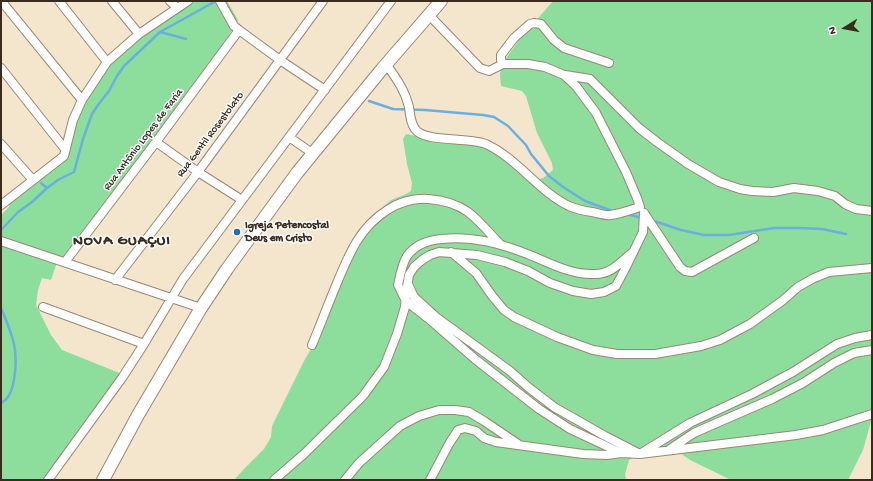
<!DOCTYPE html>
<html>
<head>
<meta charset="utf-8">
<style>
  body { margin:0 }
  #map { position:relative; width:873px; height:481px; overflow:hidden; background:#f4e5cd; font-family:"Gochi Hand",sans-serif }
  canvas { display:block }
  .frame { position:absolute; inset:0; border:2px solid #3b2a1e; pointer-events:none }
  .north { position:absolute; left:825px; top:8px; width:40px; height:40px; -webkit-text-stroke:3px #fff; paint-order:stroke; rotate:259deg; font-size:11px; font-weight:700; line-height:16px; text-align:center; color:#3b2a1e }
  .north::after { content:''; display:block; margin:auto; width:14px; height:18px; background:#3b2a1e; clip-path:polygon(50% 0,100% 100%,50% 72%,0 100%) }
</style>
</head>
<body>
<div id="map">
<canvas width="873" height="481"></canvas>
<div class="frame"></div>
<div class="north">N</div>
</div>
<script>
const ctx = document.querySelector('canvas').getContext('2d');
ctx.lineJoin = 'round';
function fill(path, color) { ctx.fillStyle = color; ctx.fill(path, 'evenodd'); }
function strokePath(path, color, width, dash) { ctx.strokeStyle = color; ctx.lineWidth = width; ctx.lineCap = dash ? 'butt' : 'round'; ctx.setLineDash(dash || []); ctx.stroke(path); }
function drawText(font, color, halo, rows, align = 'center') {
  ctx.font = font + ' "Gochi Hand",sans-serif'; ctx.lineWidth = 3; ctx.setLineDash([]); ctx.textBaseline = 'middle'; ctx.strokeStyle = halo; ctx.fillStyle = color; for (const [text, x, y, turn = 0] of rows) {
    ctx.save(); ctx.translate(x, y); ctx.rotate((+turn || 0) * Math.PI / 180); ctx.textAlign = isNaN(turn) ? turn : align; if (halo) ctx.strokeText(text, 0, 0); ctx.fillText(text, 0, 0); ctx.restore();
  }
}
fill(new Path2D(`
  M192,1H227L238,20L226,40L78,240L68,253L57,262L51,280L42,278L38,290L36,305L51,335L62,350L122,374L45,480H1V215L9,207V203L67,156L69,151L80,112L91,92L116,58L133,41Z
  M553,1H872V418L863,450L848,480H731L690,460L670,446L644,451L629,460L625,474L626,480H234L244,469L264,449L271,437L272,426L304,361L322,330L340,271L370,219L391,200L406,194L411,191L412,183L407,164L403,139L406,134L426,138L477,145L499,155L537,180L543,178L553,170L552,163L537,133L526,96L522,91L501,86L500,76L501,67L507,57L520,39Z`), '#8ddd9d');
strokePath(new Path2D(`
  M160,32L186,39
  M369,101L393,109L425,110L483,115L494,117L508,126L526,145L531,154L549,176L563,187L585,201L615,212
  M41,183L47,188
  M626,214L642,218
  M651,220L681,230L704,235H729L774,228H799L822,229L846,234
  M1,230L18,212L32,202L47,188L58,180L74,172L83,139L92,114L98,105L109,91L117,76L124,66L160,32L216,1
  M1,308C6,320 11,331 14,344C17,358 16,385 8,397C6,400 4,401 1,403`), '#69b0e0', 2.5);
const minor = new Path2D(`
  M59,1L107,62
  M112,1L139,34
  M170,1L177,8
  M220,1L234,26L239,30L280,60L325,90
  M3,3L82,100
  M429,15L480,68L489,71L503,64
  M386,64C396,78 405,90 409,107C410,115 411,127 418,132C431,142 469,137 486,144C518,159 538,191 569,206C576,209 585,211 592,212C598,213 605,216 610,215C620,214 630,210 640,207L637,198L626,172L596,113L576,86L564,75L545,67L528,64H503L501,60V55L514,38L530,24L534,23L541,24L554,40L564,48L609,63
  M1,68L65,149
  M565,75L590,79L639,128L657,142L688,164L719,182L740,189L752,191L773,192L794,188L818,191L835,196L845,204L856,209L872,211
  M289,137L312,153
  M156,142L198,172L242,200
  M1,144L33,180
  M1,205L64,156L73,120L82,100L107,62L139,34L188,1
  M644,213L680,267L685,271L692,272L754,238
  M1,241L201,308
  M451,252L476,273L493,297L504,310L514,317L557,337L593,350L617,354H655L701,346L720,340L750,324L782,301L798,287L814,278L829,272L872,268
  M633,252C624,259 614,271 603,273C600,274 597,274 594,274C568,275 545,260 522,252C496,242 469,236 442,239C429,240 415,245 407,256C402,264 400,276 398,285L406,301L429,319L475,359L539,409L570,429L621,453L640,454L796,435L823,430L872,414
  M65,262L156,142L239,30
  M115,280L198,172L323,1
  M408,284L414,297L436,317L510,371L528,387L554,407L605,436L640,454L690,423L752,394L793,372L837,344L855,338L872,335
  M43,307L144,344
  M312,345C320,326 327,307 335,288C341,273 348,256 357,241C372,217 398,197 428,199C442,200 457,204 468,212C480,221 490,234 500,244
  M670,449L694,433L712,425L772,399L803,383L834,363L854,353L872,350
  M48,480L122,378L144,344L183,279L391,1
  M274,480L304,454L363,396L384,367L397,334L405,307L406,293L409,275L414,267L422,260L430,255L439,252L477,255L505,262L528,271L550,283L573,291L591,294L604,292L616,286L625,269L643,232L644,213
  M345,480L359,463L400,426L419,416L439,410H455L469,412L484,421L518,444
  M430,480L449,444L458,430L465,428L476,431L484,438L496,442L583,454L607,455L621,453`);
const highway = new Path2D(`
  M103,480L138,415L201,308L227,269L297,173L382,69L441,1`);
strokePath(minor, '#988876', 10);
strokePath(highway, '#988876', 14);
strokePath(minor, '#fff', 8);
strokePath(highway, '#fff', 12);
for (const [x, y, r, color] of [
  [237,232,4,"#1f6fb2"]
]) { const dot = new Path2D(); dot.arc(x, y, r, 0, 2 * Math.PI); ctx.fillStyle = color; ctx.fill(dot); strokePath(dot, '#fff', 1.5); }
drawText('11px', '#3b2a1e', '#fff', [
  ["Rua Gentil Rosestolato",211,135,-53],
  ["Rua Antônio Lopes de Faria",144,140,-53]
]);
drawText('bold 11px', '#3b2a1e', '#fff', [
  ["Igreja Petencostal",245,226],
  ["Deus em Cristo",245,239]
], 'left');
ctx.letterSpacing = '1px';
drawText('bold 15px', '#3b2a1e', '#fff', [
  ["NOVA GUAÇUI",122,242]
]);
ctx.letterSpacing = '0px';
</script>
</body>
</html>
